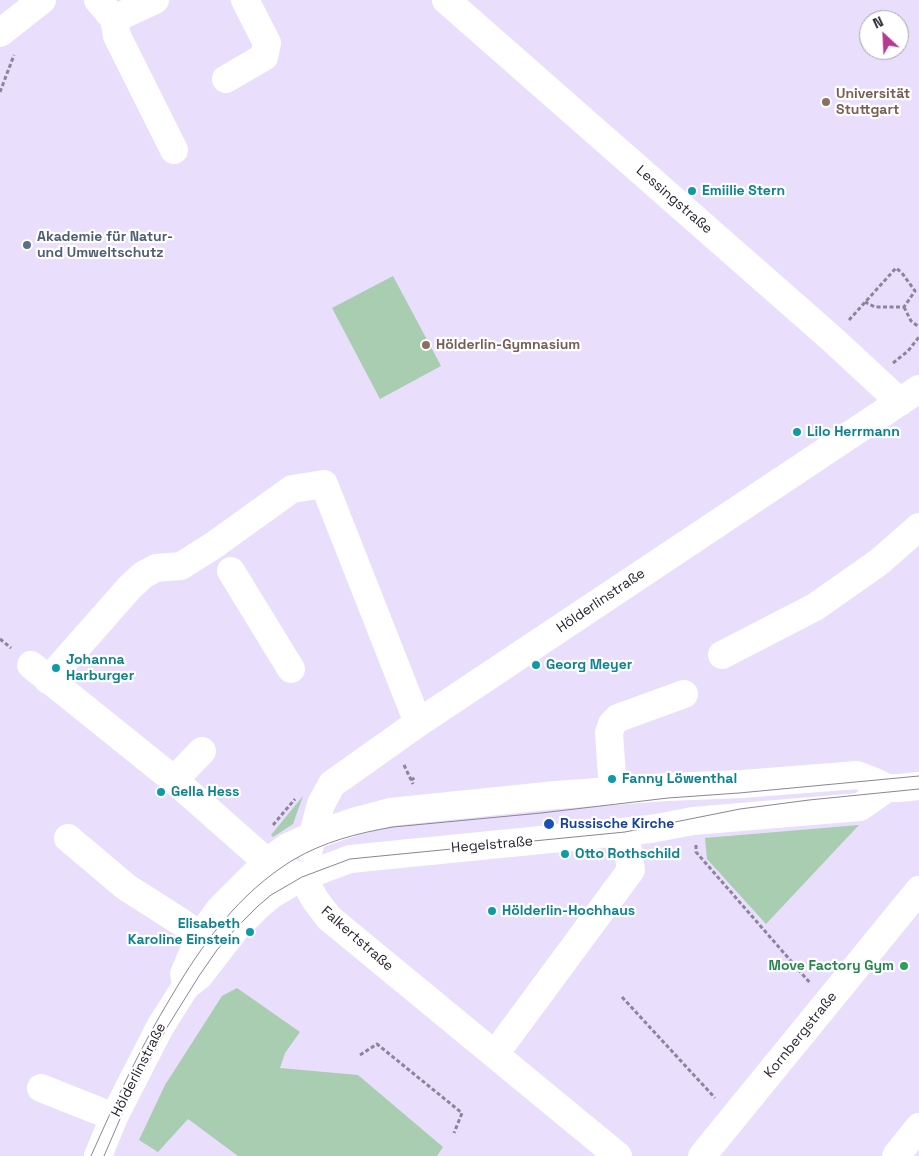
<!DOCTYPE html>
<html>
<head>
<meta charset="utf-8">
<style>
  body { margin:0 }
  #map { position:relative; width:919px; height:1156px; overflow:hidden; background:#e9defb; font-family:"Space Grotesk",sans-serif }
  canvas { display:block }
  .north { position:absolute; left:859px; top:10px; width:50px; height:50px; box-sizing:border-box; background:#fff; border:1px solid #a7a5a9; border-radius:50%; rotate:335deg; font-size:14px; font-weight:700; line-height:20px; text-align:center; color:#231f29 }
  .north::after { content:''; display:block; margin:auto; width:18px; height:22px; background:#b33b90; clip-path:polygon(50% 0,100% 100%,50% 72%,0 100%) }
</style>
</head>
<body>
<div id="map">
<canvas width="919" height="1156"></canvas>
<div class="north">N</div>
</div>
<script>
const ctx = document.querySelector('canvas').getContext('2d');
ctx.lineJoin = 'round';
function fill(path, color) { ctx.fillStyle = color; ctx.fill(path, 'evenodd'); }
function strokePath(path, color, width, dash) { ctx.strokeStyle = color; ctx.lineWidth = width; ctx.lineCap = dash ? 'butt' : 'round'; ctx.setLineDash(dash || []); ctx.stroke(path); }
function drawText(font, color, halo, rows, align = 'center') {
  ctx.font = font + ' "Space Grotesk",sans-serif'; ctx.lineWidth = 4.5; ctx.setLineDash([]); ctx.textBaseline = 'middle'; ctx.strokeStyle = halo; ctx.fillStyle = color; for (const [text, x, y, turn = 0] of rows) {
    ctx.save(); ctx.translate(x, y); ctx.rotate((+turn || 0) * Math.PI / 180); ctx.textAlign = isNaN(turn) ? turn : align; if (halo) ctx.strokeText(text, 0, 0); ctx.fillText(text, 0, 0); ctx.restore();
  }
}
fill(new Path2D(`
  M393,276L441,366L380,399L332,308Z
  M303,796L293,824L273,837L271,835Z
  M859,825L766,924L707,859L705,838Z
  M237,988L300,1032L285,1053L280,1068L358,1075L443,1147L437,1156H238L188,1119L158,1152L139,1140L165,1085L222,996Z`), '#a8cdb0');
strokePath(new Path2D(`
  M0,92L14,55
  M904,307L911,321L919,327
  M849,320L896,268L902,273L915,291L904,307H875L865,302
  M893,363L908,351L919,337
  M0,639L11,648
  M404,765L413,784
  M411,780L416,777
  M273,825L295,799
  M696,845V852L811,984
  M622,997L715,1098
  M360,1055L377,1044L462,1113L454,1133`), '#8c8499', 3, [4, 2.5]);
strokePath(new Path2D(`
  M98,0L114,19L117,36L174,150
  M446,0L832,339L900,402
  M114,19L155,0
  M0,33L42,0
  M226,79L264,57L267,43L245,0
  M231,571L291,669
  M722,655L815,607L879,562L919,527
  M31,665L174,780L267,862L302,877L316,901L329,918L618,1156
  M48,680L130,587L143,575L156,568L181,566L214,545L292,489L324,484L418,723
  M174,780L202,751
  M613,791L609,733L612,724L618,718L684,694
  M68,838L126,887L181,922L200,936
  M309,849L321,804L332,784L418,723L919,389
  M186,984L184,974L200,936L220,909L267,862L288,847L312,836L353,822L390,812L556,795L667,787L742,784L857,775L873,781L887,788H899L919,786
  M495,1054L631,870L625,832
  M41,1088L114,1117
  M98,1156L114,1117L160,1027L186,986L199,976L237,927L258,906L271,895L302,877L350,859L651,829L693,821L860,807L887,788
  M702,1156L919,890
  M896,1156L919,1127`), '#fff', 28);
strokePath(new Path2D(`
  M91,1156C115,1102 140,1048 171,997C202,944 239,893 293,860C323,842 358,833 393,827L541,813L668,798L739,793L919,776
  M104,1156L123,1112L166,1029L199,976L217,950L236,928L258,906L271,895L302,877L350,859L625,832L740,809L809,800L919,789`), '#8c8498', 1);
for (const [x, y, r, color] of [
  [826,102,5,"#8d6e63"],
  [692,191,5,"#0f9aa8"],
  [27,245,5,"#5c6f8a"],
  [426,345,5,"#8d6e63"],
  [797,432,5,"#0f9aa8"],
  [536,665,5,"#0f9aa8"],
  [56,668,5,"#0f9aa8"],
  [612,779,5,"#0f9aa8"],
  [161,792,5,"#0f9aa8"],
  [549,824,6,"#1a4fb4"],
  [565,854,5,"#0f9aa8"],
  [492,911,5,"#0f9aa8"],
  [250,932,5,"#0f9aa8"],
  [904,966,5,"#2e9e5b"]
]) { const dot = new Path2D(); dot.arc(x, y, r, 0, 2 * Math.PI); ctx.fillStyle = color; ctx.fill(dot); strokePath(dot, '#fff', 2); }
drawText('bold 14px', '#785e54', '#fff', [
  ["Universität",836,94],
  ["Stuttgart",836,110],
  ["Hölderlin-Gymnasium",436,345]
], 'left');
drawText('bold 14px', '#0d838f', '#fff', [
  ["Emiilie Stern",702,191],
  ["Lilo Herrmann",807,432],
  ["Johanna",66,660],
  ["Harburger",66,676],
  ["Georg Meyer",546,665],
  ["Fanny Löwenthal",622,779],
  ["Gella Hess",171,792],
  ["Otto Rothschild",575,854],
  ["Hölderlin-Hochhaus",502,911],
  ["Elisabeth",240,924,"right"],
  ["Karoline Einstein",240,940,"right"]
], 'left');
drawText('14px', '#231f29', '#fff', [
  ["Lessingstraße",674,200,41],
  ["Hölderlinstraße",601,601,-34],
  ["Hegelstraße",492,845,-5],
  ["Falkertstraße",357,939,41],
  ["Kornbergstraße",801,1035,-51],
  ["Hölderlinstraße",139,1070,-63]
]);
drawText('bold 14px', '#4e5e75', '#fff', [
  ["Akademie für Natur-",37,237],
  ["und Umweltschutz",37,253]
], 'left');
drawText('bold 14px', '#164399', '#fff', [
  ["Russische Kirche",560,824]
], 'left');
drawText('bold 14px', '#27864d', '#fff', [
  ["Move Factory Gym",894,966]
], 'right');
</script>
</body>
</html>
